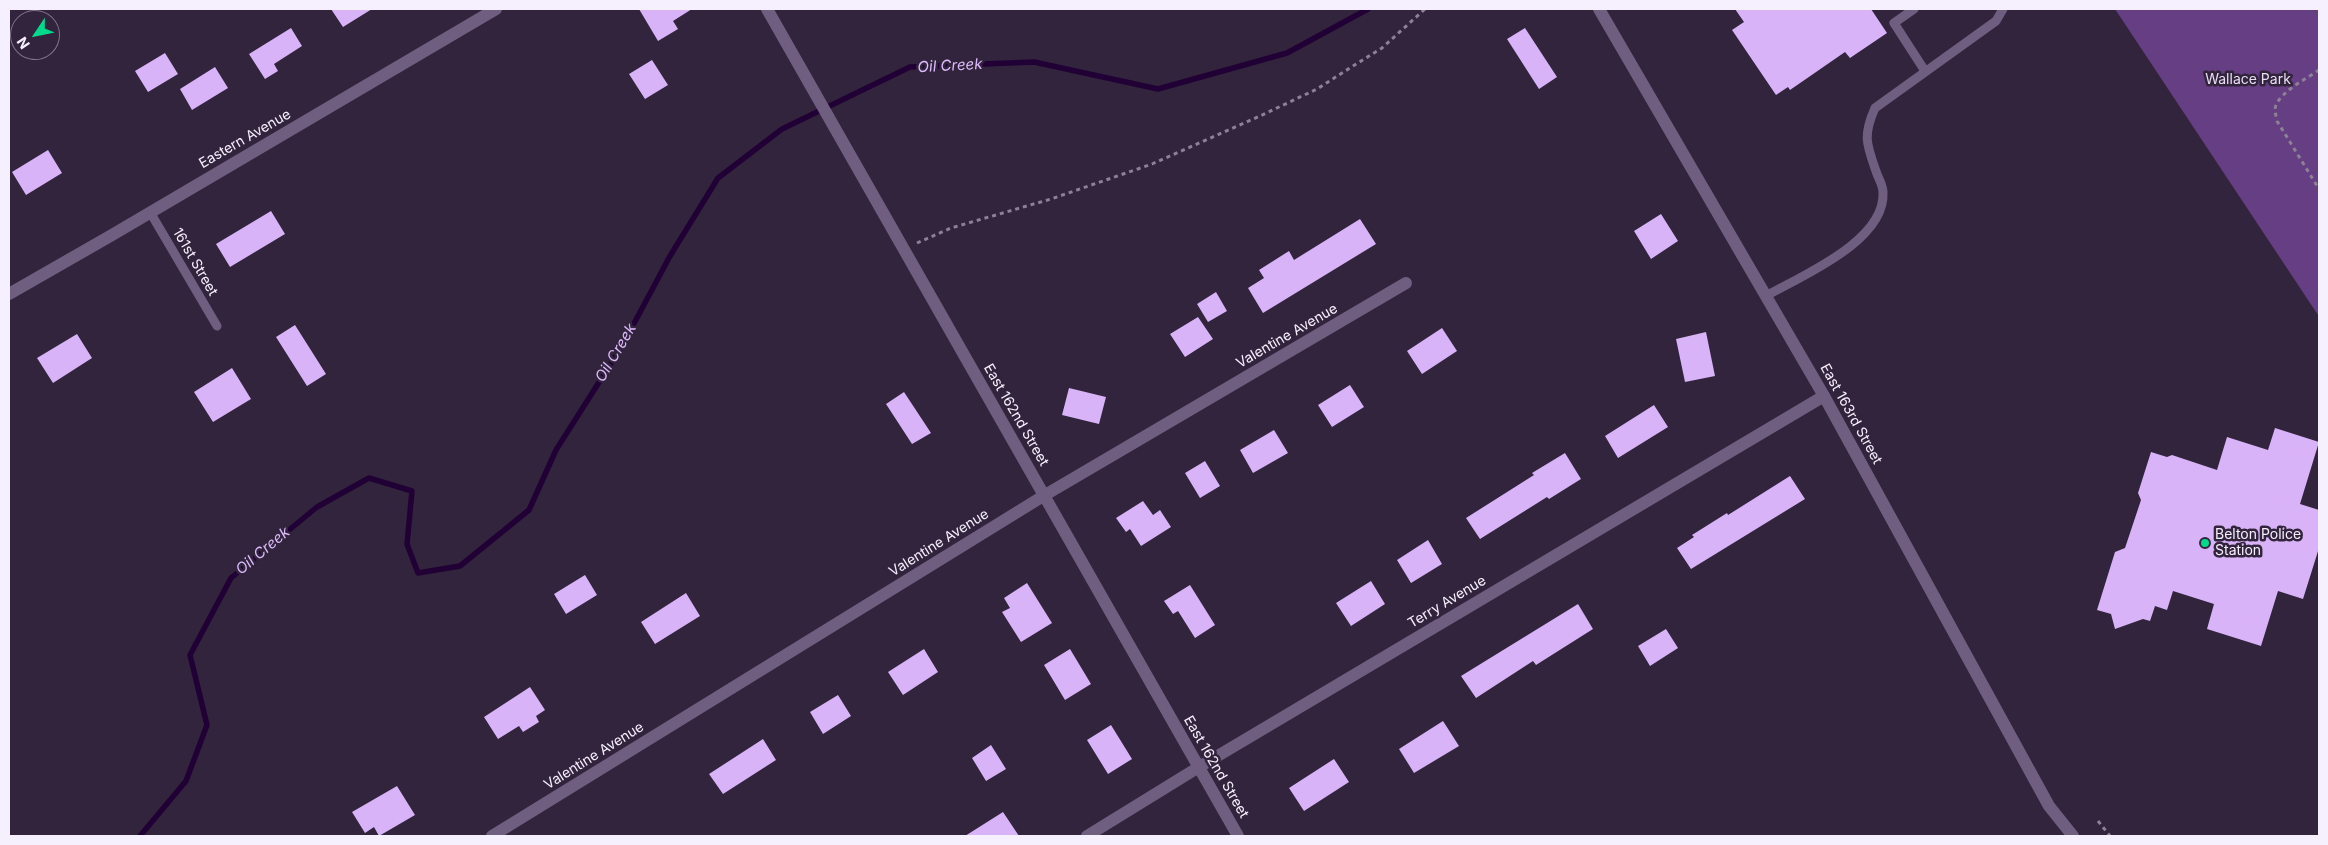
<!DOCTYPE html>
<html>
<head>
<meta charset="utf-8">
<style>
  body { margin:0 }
  #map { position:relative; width:2328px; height:845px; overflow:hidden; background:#32243d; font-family:Inter,sans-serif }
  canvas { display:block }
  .frame { position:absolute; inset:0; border:10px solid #f6effd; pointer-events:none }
  .north { position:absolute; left:10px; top:10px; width:50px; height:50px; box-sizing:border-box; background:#32243d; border:1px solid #80758a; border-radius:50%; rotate:236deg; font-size:14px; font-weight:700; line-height:20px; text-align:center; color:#f6effd }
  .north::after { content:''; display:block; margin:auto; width:18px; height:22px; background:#01d98b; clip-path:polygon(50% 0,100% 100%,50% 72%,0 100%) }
</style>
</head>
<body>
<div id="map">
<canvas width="2328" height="845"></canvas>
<div class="frame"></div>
<div class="north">N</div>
</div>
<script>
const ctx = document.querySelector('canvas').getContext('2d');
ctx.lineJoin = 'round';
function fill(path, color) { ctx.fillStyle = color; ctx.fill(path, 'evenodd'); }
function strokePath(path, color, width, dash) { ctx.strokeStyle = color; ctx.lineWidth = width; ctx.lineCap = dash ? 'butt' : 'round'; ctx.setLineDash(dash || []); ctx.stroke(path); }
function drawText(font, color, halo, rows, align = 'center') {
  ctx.font = font + ' Inter,sans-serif'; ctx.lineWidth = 5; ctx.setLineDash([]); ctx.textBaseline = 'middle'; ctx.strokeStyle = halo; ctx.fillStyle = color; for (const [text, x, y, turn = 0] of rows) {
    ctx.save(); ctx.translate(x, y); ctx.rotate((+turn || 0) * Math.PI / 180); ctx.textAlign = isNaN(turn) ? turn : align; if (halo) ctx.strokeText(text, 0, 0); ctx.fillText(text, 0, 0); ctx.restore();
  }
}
fill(new Path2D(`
  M2115,9H2319V316L2316,312Z`), '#663e83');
strokePath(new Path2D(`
  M140,836L186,781L207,725L190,655L231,578L317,507L369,478L412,491L407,544L418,573L460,566L529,510L556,450L622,346L670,256L718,178L782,129L910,67L1034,62L1158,89L1287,53L1368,9`), '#210035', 5.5);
fill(new Path2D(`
  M331,9H372L343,27Z
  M639,9H692L673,21L678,29L658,41Z
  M1735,9H1871L1887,33L1850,58L1845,52L1790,90L1788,87L1776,95L1732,30L1744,22Z
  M291,28L302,46L274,64L278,71L265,79L249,54Z
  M1525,28L1557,77L1539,89L1507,39Z
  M165,53L178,74L148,92L135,71Z
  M652,60L668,85L645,99L629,74Z
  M215,67L228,88L192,110L180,89Z
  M48,150L62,173L26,195L12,172Z
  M271,211L285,234L230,267L216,244Z
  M1661,214L1678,241L1651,259L1634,231Z
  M1360,219L1376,244L1263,313L1248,288L1264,278L1259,270L1289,251L1294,260Z
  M1216,292L1227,311L1208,322L1197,304Z
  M1198,317L1213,339L1185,357L1170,334Z
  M295,325L326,374L307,386L276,337Z
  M1442,328L1457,351L1422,374L1407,351Z
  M1706,332L1715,376L1685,382L1676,339Z
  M77,334L92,358L53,383L37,358Z
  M232,368L251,399L213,422L194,392Z
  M1350,385L1364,407L1332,427L1318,405Z
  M1069,388L1106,397L1099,424L1062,415Z
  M904,392L931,433L912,444L886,404Z
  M1654,405L1668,427L1618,458L1605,436Z
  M2275,428L2319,442L2300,504L2319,510V548L2303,599L2278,591L2261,646L2207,629L2214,604L2173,591L2167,610L2155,606L2150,621L2143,619L2115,629L2111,614L2097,610L2115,552L2125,548L2141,500L2138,493L2151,452L2167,457L2172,455L2217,470L2227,437L2268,450Z
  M1274,430L1288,453L1253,473L1240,450Z
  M1565,453L1581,479L1549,499L1547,497L1480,539L1466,518L1534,475L1532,473Z
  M1205,461L1220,486L1200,498L1185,473Z
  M1790,476L1805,499L1691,569L1677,548L1694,537L1692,535L1727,513L1728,515Z
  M1143,501L1153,515L1160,510L1171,527L1141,546L1130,529L1126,532L1116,518Z
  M1428,540L1442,564L1411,583L1397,560Z
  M585,575L597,595L566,614L554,594Z
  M1371,581L1385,604L1351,626L1336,603Z
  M1027,583L1052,623L1021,642L1002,612L1010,608L1004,598Z
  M1190,585L1215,625L1195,638L1178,611L1173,614L1164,601Z
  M686,593L700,616L655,644L641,622Z
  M1578,604L1593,629L1536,665L1533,661L1476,698L1461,676Z
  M1666,629L1678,648L1650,666L1638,646Z
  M924,649L938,672L903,695L888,672Z
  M1070,649L1091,684L1065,700L1044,665Z
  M530,687L545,710L536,716L539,722L523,732L519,726L498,739L484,717Z
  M838,695L851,716L823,734L810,712Z
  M1443,721L1459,746L1414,773L1399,749Z
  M1111,725L1132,759L1108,774L1087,740Z
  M763,739L776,760L723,794L709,774Z
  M991,745L1006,769L986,781L972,758Z
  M1334,759L1349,782L1304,811L1289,788Z
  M397,786L415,815L379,836L374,827L365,833L352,812Z
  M1003,812L1019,836H965Z`), '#d8b3f8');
strokePath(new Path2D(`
  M2319,70C2306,79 2283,90 2276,105C2274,110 2276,115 2277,121L2319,189
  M917,243L951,228L1051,199L1152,164L1260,116L1317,89L1353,66L1382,48L1425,9
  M2098,821L2110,836`), '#8c8195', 3, [4, 4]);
strokePath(new Path2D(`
  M1914,9L1894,23L1925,71
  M150,212L217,326
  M1766,296C1801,276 1886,241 1883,192C1883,186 1879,179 1877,174C1867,145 1862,137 1875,108L1996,21L2003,9`), '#705e80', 9);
strokePath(new Path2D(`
  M767,9L1238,836
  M9,294L112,235L496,9
  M492,836L1045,495L1406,283
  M1087,836L1199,767L1824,396`), '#705e80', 12);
strokePath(new Path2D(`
  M1599,9L1824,396L2049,806L2073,836`), '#705e80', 12);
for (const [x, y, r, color] of [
  [2205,543,5,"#01d98b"]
]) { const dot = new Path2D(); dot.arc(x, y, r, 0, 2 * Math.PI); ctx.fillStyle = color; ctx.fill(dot); strokePath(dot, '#32243d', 2); }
drawText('14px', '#e9def4', '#32243d', [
  ["Wallace Park",2248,80]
]);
drawText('14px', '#f6effd', '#32243d', [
  ["Eastern Avenue",245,139,-30],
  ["161st Street",195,262,60],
  ["Valentine Avenue",1287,336,-30],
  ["East 163rd Street",1851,414,61],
  ["East 162nd Street",1016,415,60],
  ["Valentine Avenue",939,543,-32],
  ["Terry Avenue",1447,602,-31],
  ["Valentine Avenue",594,756,-32],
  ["East 162nd Street",1216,767,60]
]);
drawText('14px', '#f6effd', '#32243d', [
  ["Belton Police",2215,535],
  ["Station",2215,551]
], 'left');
drawText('italic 15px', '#ddbbfa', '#32243d', [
  ["Oil Creek",950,66,-3],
  ["Oil Creek",616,353,-59],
  ["Oil Creek",263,551,-40]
]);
</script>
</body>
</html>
